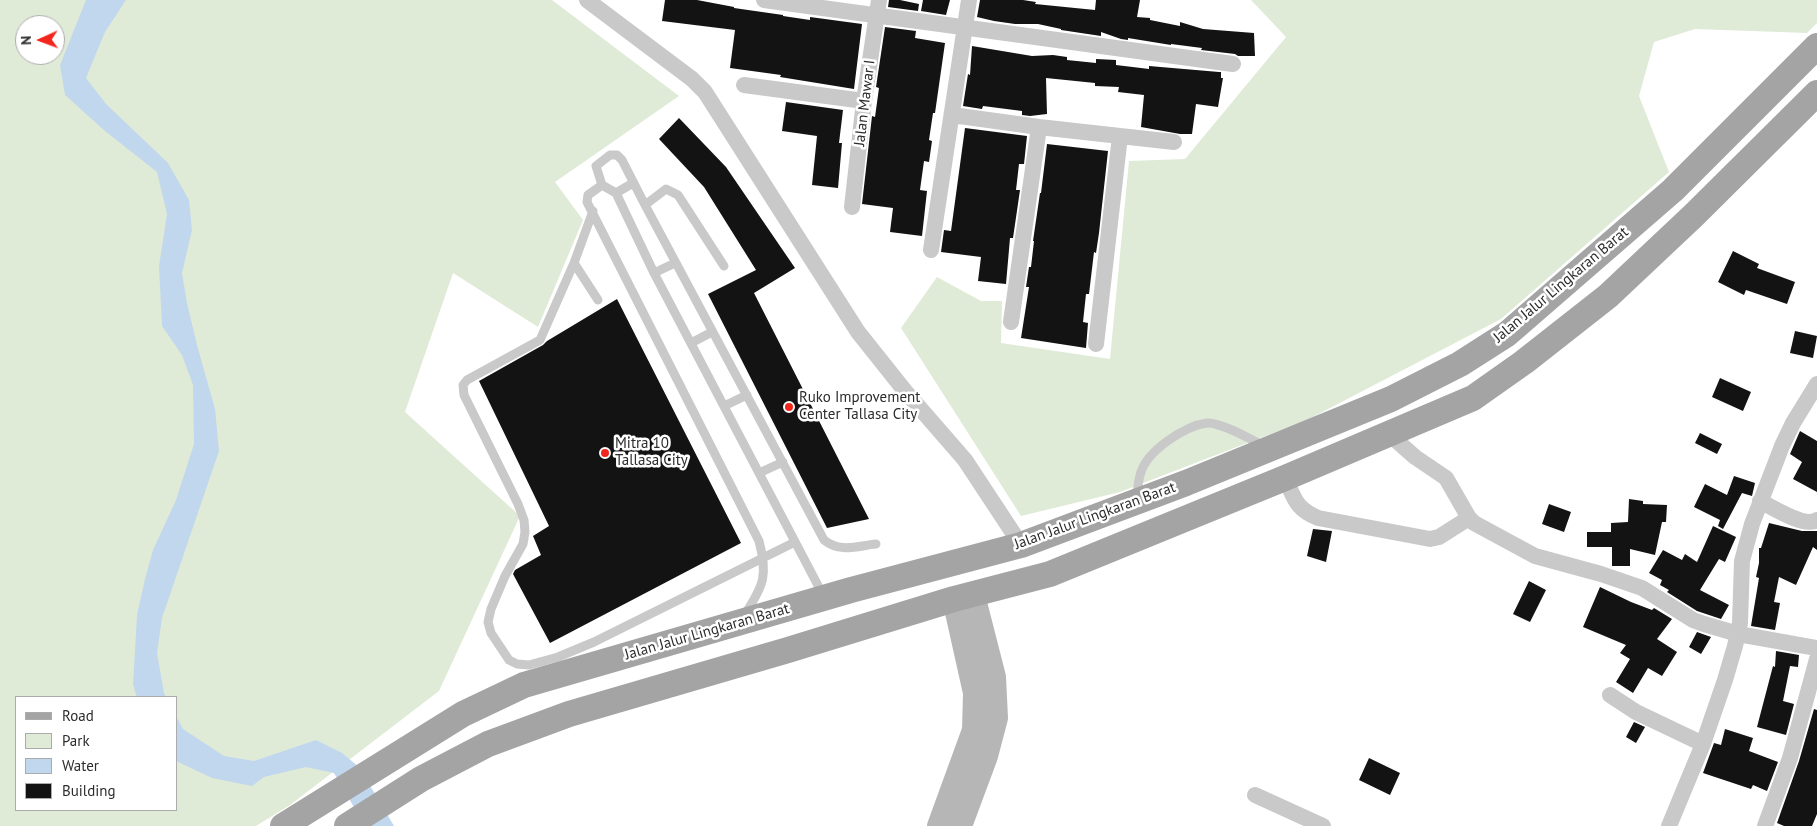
<!DOCTYPE html>
<html>
<head>
<meta charset="utf-8">
<style>
  body { margin:0 }
  #map { position:relative; width:1817px; height:826px; overflow:hidden; background:#fff; font-family:"PT Sans",sans-serif }
  canvas { display:block }
  .legend { position:absolute; left:15px; top:696px; width:162px; height:115px; box-sizing:border-box; background:#fff; border:1px solid #ababab; margin:0; padding:6px 9px; list-style:none; font-size:15px; color:#2c2c2c }
  .legend li { display:flex; align-items:center; gap:10px; height:25px }
  .legend b { width:25px; border:1px solid #ababab }
  .north { position:absolute; left:15px; top:15px; width:50px; height:50px; box-sizing:border-box; background:#fff; border:1px solid #ababab; border-radius:50%; rotate:268deg; font-size:14px; font-weight:700; line-height:20px; text-align:center; color:#2c2c2c }
  .north::after { content:''; display:block; margin:auto; width:18px; height:22px; background:#f3261d; clip-path:polygon(50% 0,100% 100%,50% 72%,0 100%) }
</style>
</head>
<body>
<div id="map">
<canvas width="1817" height="826"></canvas>
<ul class="legend">
<li><b style="height:6px;background:#a4a4a4"></b>Road</li>
<li><b style="height:14px;background:#e0ebd7"></b>Park</li>
<li><b style="height:14px;background:#c1d7ed"></b>Water</li>
<li><b style="height:14px;background:#131313"></b>Building</li>
</ul>
<div class="north">N</div>
</div>
<script>
const ctx = document.querySelector('canvas').getContext('2d');
ctx.lineJoin = 'round';
function fill(path, color) { ctx.fillStyle = color; ctx.fill(path, 'evenodd'); }
function strokePath(path, color, width, dash) { ctx.strokeStyle = color; ctx.lineWidth = width; ctx.lineCap = dash ? 'butt' : 'round'; ctx.setLineDash(dash || []); ctx.stroke(path); }
function drawText(font, color, halo, rows, align = 'center') {
  ctx.font = font + ' "PT Sans",sans-serif'; ctx.lineWidth = 5; ctx.setLineDash([]); ctx.textBaseline = 'middle'; ctx.strokeStyle = halo; ctx.fillStyle = color; for (const [text, x, y, turn = 0] of rows) {
    ctx.save(); ctx.translate(x, y); ctx.rotate((+turn || 0) * Math.PI / 180); ctx.textAlign = isNaN(turn) ? turn : align; if (halo) ctx.strokeText(text, 0, 0); ctx.fillText(text, 0, 0); ctx.restore();
  }
}
fill(new Path2D(`
  M0,0H552L679,96L555,182L583,220L538,327L453,273L405,412L520,516L439,691L290,805L256,826H0ZM25,25H55V55H25ZM16,697H176V810H16Z
  M1251,0H1817V23L1807,33L1695,29L1654,42L1639,96L1669,172L1501,319L1307,420L1120,492L1021,516L901,328L937,277L981,301H1002L1001,343L1110,359L1129,161L1185,159L1286,37Z`), '#e0ebd7');
fill(new Path2D(`
  M86,0H126L105,32L86,78L106,104L168,163L189,200L192,230L182,273L187,303L197,345L215,409L219,451L162,618L157,653L164,693L166,697H137L133,685L137,615L145,579L153,550L176,500L194,444L193,385L182,355L162,326L159,266L167,214L157,172L105,131L65,95L60,65Z
  M176,716L183,729L224,756L254,761L316,740L342,753L359,767L394,826H365L334,773L306,767L264,777L252,786L212,778L176,761Z`), '#c1d7ed');
fill(new Path2D(`
  M665,0H697L734,7V8L783,15V16L810,20V17L862,24L854,89L780,77L781,75L730,68L735,30L662,21Z
  M889,0H900L919,4L918,11L888,7Z
  M923,0H950L946,15L921,11Z
  M980,0H1023L1036,2L1035,4L1095,10L1096,0H1140L1137,17L1150,18V20L1180,26V22L1203,29L1254,33L1255,56H1238L1235,54L1201,50L1202,48L1171,44V45L1128,38V40L1121,39L1101,32V36L1061,30V29L1038,24H1015L994,21L977,17Z
  M885,27L916,31L915,38L945,43L935,113H933L929,140L932,141L929,162L924,161L920,190L927,191L922,236L890,232L893,208L862,204L872,116L875,117L879,88L876,87Z
  M972,46L1032,56L1053,55L1067,57V60L1096,63V59L1116,60V65L1149,69V66L1219,72H1221V78H1223L1218,107L1196,104L1192,134H1180L1141,127L1144,95L1118,92L1119,87L1095,86V83L1046,78L1047,114L1030,116L1022,115V111L983,106L982,109L963,106L968,74L970,75Z
  M786,102L843,110L839,143H842L838,188L812,185L817,136L782,131Z
  M679,118L726,167L795,268L754,293L869,519L827,528L708,294L756,270L704,187L659,139Z
  M965,128L1027,136L1024,164H1019L1016,190H1020L1013,238H1010L1006,284L978,281L981,257L941,252L944,230L951,231Z
  M1047,144L1108,151L1099,233L1096,253L1094,252L1089,294H1086L1083,322L1088,323L1086,348L1021,338L1029,287H1026L1029,267H1031L1034,241H1033L1040,193H1041Z
  M1733,251L1759,264L1757,268L1795,282L1787,304L1746,290L1744,295L1718,282Z
  M617,299L741,543L550,643L513,574L515,570L541,555L533,536L549,526L479,381L543,345L547,341Z
  M1795,331L1817,336L1813,358L1790,353Z
  M1720,378L1751,392L1743,411L1712,397Z
  M1800,431L1817,441V492L1793,479L1802,462L1790,454Z
  M1700,433L1722,444L1717,454L1695,443Z
  M1734,476L1755,483L1752,496L1742,493L1723,529L1718,526L1720,520L1694,507L1705,484L1727,495Z
  M1629,499L1643,501V504L1667,505L1666,522H1662L1655,555L1630,549V566H1612V547H1587V532H1611V523L1628,522Z
  M1549,504L1571,512L1564,532L1542,524Z
  M1769,523L1802,531H1817V550L1813,547L1796,585L1779,577L1774,602L1780,603L1775,630L1751,626L1759,578L1756,577L1759,563V548H1761Z
  M1713,526L1736,537L1725,562L1719,559L1700,590L1729,605L1721,619L1697,611L1667,592L1669,590L1660,585L1662,580L1649,573L1663,550L1682,560L1685,554L1697,562Z
  M1313,529L1332,531L1326,562L1307,556Z
  M1529,581L1546,590L1530,622L1513,614Z
  M1600,587L1631,602L1652,610L1654,608L1672,619L1657,639L1677,652L1662,676L1648,668L1633,693L1616,682L1630,659L1620,653L1626,645L1583,627Z
  M1697,632L1711,637L1701,654L1689,647Z
  M1776,651L1799,655L1798,667L1790,666L1783,701L1794,704L1786,735L1757,727L1773,666L1775,667Z
  M1814,709L1817,710V814L1812,826H1784L1777,823L1799,761Z
  M1634,722L1645,727L1636,743L1626,737Z
  M1725,729L1753,738L1749,751L1778,762L1767,791L1753,785L1751,789L1703,773L1714,743L1721,745Z
  M1369,758L1400,773L1390,795L1359,780Z`), '#131313');
strokePath(new Path2D(`
  M602,185L616,193L633,183
  M616,193L654,273L823,595
  M645,205L824,540C840,553 857,546 876,544
  M593,211L574,263L540,340L467,380L463,385L464,395L518,504L524,520L525,532L523,544L505,576L491,609L488,622L491,633L509,660L517,664L529,665L558,657L594,642L795,542
  M574,263L598,300
  M724,266L678,195L666,189L645,205L622,160L617,155H610L596,166L602,185L588,195L587,202L759,541C768,575 764,585 745,614
  M654,273L675,263
  M691,343L712,332
  M724,406L747,395
  M759,473L783,462
  M1136,499C1138,490 1138,480 1141,472C1148,450 1185,426 1207,423C1221,422 1252,440 1264,446`), '#c9c9c9', 9);
strokePath(new Path2D(`
  M587,0L692,79L705,92L858,332L905,391L965,460L1021,545
  M764,0L1233,64
  M744,85L864,101
  M952,115L1039,127L1174,142
  M852,207L864,101L879,0
  M931,250L969,0
  M1011,322L1039,127
  M1096,344L1120,136
  M1389,434L1415,457L1446,478L1469,518L1474,523L1535,556L1601,574L1642,588L1693,620L1704,624L1738,634L1817,648
  M1285,478C1295,499 1295,508 1318,518L1430,539L1439,537L1469,518
  M1760,501C1773,508 1805,528 1817,520
  M1610,695L1636,712L1703,744
  M1255,795L1323,826
  M1669,826L1703,744L1725,680L1735,646L1740,623L1742,561L1752,524L1782,446L1793,423L1817,384
  M1765,826L1790,758L1817,659`), '#c9c9c9', 16);
strokePath(new Path2D(`
  M939,826L974,730L975,693L954,599
  M960,826L986,756L996,718L994,677L973,595`), '#b6b6b6', 24);
strokePath(new Path2D(`
  M283,826L463,714L524,685L851,590L1021,545L1186,483L1391,399L1460,364L1507,334L1673,190L1817,46
  M347,826L421,779L488,744L569,714L788,650L954,599L1050,574L1285,478L1473,398L1524,362L1608,296L1694,215L1817,93`), '#a4a4a4', 26);
for (const [x, y, r, color] of [
  [789,407,5,"#f3261d"],
  [605,453,5,"#f3261d"]
]) { const dot = new Path2D(); dot.arc(x, y, r, 0, 2 * Math.PI); ctx.fillStyle = color; ctx.fill(dot); strokePath(dot, '#fff', 2); }
drawText('15px', '#2c2c2c', '#fff', [
  ["Jalan Mawar I",865,103,-83],
  ["Jalan Jalur Lingkaran Barat",1561,285,-40],
  ["Jalan Jalur Lingkaran Barat",1095,516,-20],
  ["Jalan Jalur Lingkaran Barat",707,632,-16]
]);
drawText('15px', '#2c2c2c', '#fff', [
  ["Ruko Improvement",799,398],
  ["Center Tallasa City",799,415],
  ["Mitra 10",615,444],
  ["Tallasa City",615,461]
], 'left');
</script>
</body>
</html>
